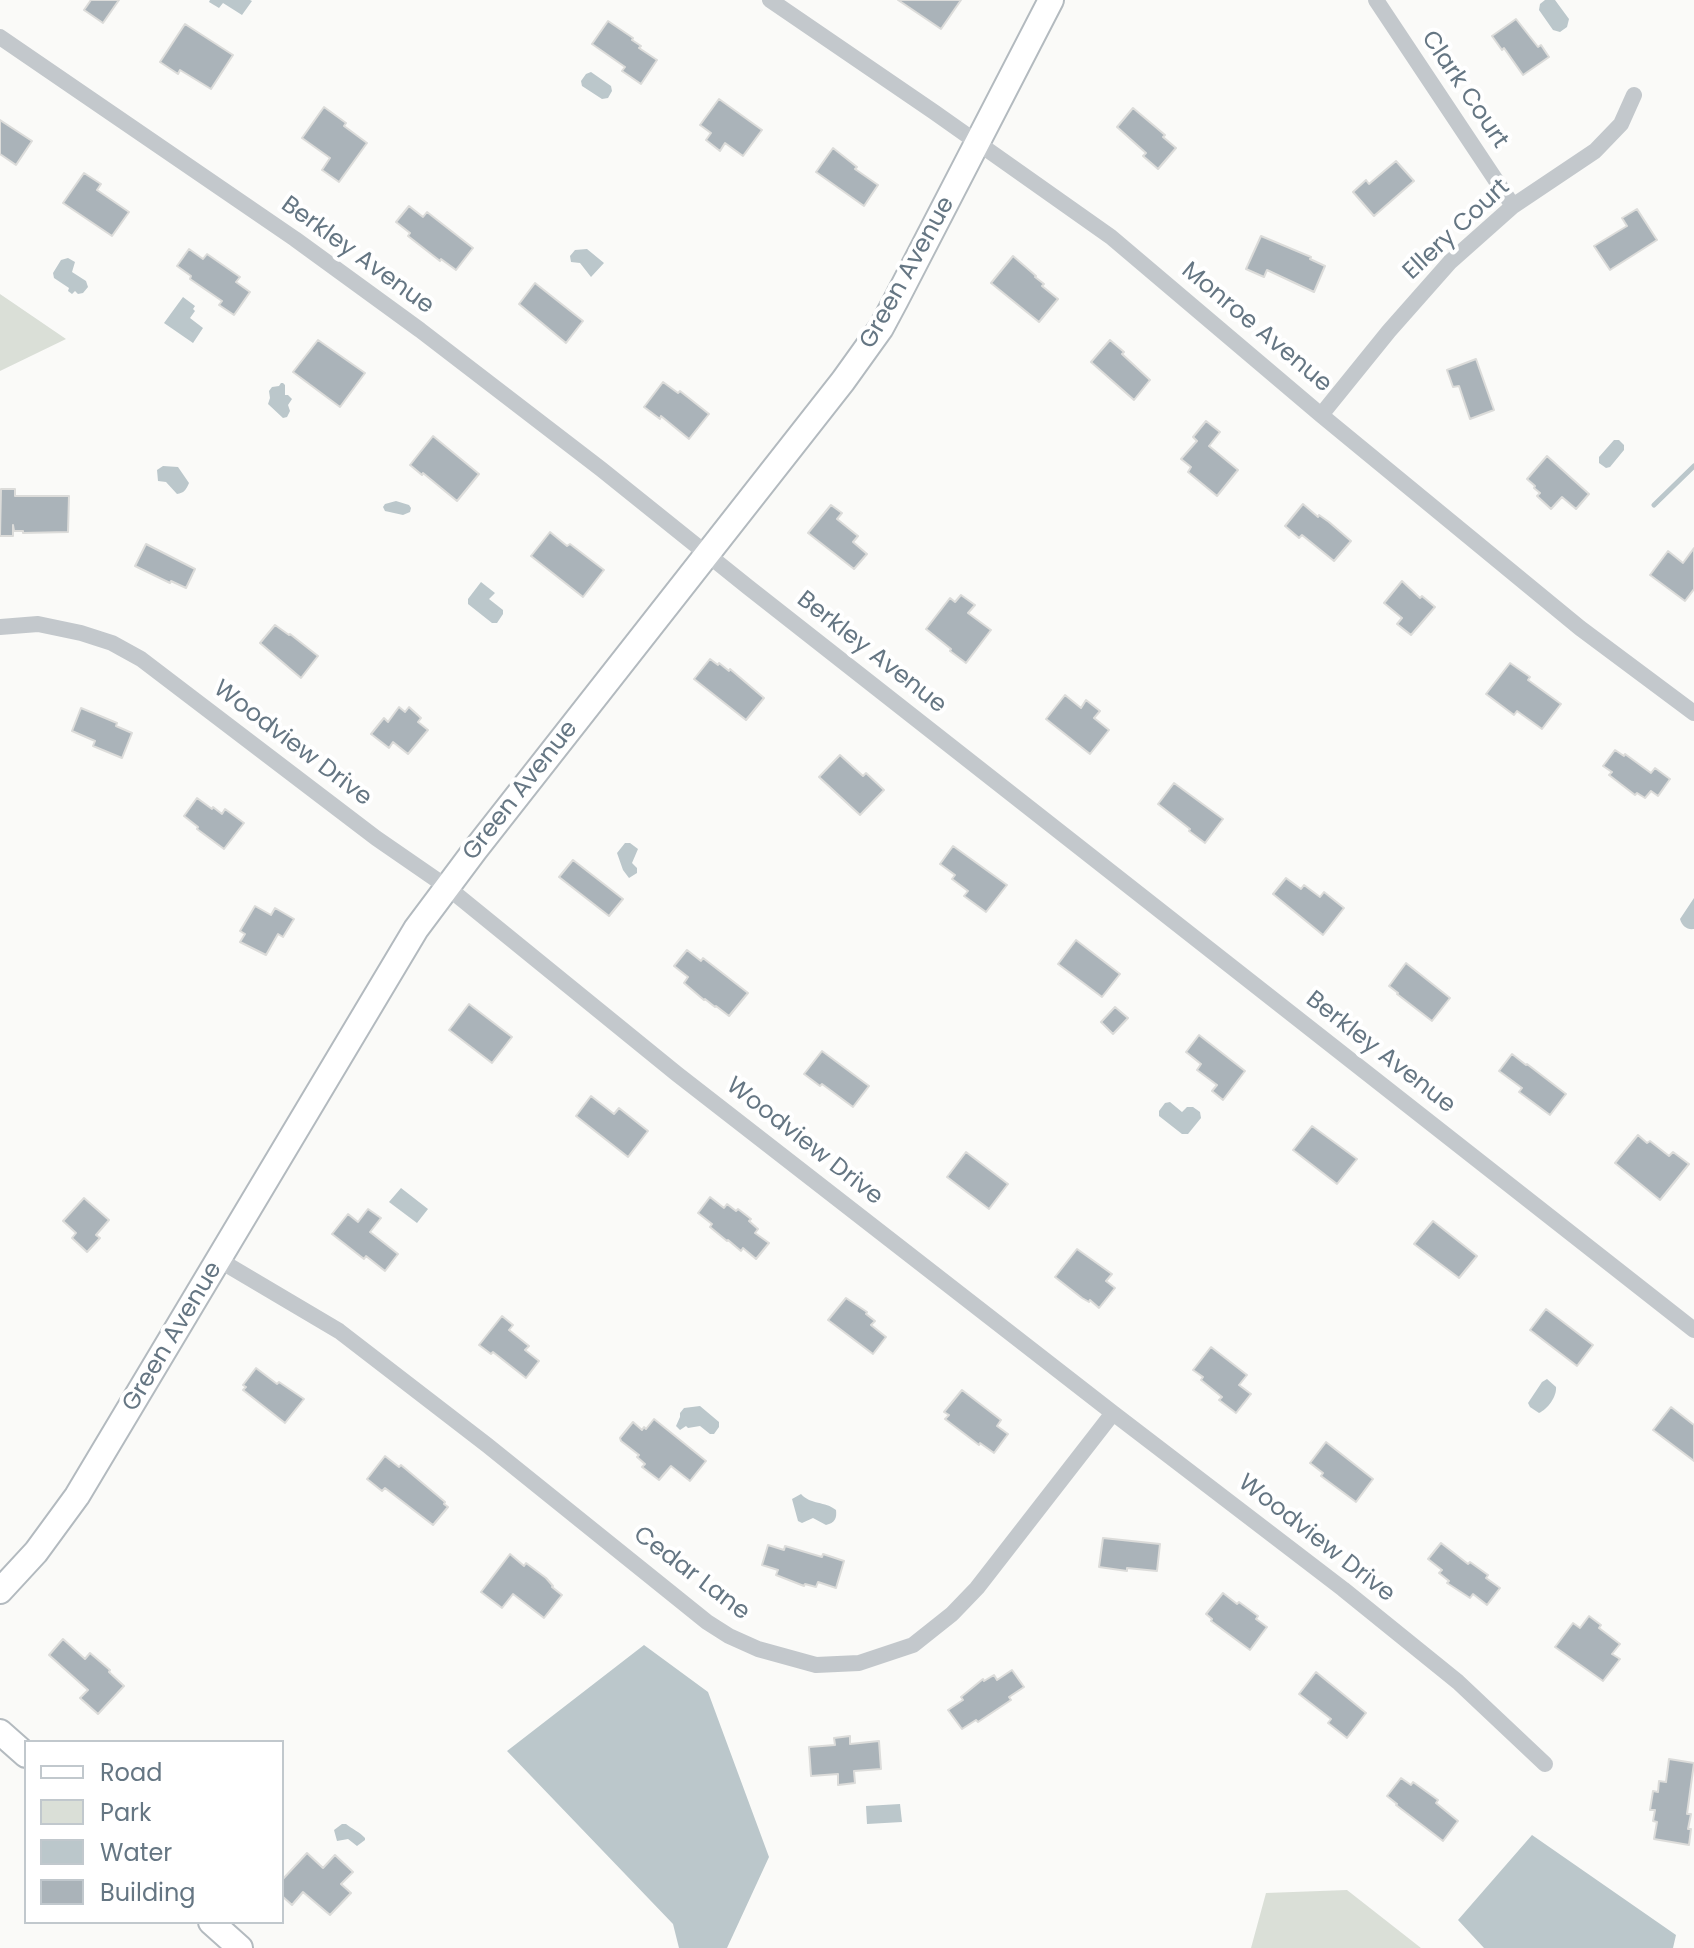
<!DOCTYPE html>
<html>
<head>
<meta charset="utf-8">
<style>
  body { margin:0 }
  #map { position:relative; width:1694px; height:1948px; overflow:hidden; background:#fafaf8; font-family:Poppins,sans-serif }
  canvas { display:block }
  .legend { position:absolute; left:24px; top:1740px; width:260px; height:184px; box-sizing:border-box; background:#fff; border:2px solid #c1c8cd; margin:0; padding:10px 14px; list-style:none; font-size:24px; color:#657683 }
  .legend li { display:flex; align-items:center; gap:16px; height:40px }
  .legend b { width:40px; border:2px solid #c1c8cd }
</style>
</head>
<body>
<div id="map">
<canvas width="1694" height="1948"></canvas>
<ul class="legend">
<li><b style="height:10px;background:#fff"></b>Road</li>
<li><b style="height:22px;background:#dadfd7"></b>Park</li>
<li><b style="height:22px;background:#bbc7cb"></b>Water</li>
<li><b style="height:22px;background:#aab3b9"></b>Building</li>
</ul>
</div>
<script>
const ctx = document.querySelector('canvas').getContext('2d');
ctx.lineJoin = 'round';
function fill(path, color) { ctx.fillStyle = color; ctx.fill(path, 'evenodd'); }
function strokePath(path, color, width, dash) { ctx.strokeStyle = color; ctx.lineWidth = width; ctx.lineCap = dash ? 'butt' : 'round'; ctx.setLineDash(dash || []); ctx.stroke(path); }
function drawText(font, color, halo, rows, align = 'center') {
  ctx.font = font + ' Poppins,sans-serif'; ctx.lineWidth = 8; ctx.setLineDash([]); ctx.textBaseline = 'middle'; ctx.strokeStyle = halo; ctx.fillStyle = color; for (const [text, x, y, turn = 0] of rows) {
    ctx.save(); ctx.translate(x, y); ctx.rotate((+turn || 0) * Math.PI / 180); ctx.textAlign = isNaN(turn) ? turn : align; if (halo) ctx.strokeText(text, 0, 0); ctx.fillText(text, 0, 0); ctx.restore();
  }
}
fill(new Path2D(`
  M0,294L66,339L0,371Z
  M1347,1890L1421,1948H1251L1266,1893Z`), '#dadfd7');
fill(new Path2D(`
  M210,0H250L252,1L242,15L223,3L219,8L209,2Z
  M1545,0H1555L1569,19L1567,27L1560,32L1553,30L1539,10L1540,4Z
  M591,72L611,86L612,91L608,98L602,99L582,86L581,81L586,74Z
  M587,249L604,263L591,277L580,263L571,262L570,256L575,250Z
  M68,258L75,262L72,272L86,281L88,287L83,293L78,294L75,291L72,294L68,291L69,288L54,278L53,273L61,260Z
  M183,297L195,306L193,309L195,311L190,318L203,328L193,343L164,323Z
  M281,383H283L285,385V395H288L292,399L288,405L290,411L287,417L283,418L268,404L270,398L269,391L272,387L279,386Z
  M1614,440H1619L1624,445V450L1610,467L1606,468L1599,463V457Z
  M163,466L178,467L189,483C186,490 184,493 177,494L166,482L158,481L157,470Z
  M396,501L409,505L411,508L410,512L403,515L385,511L383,507L385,504Z
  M481,582L495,593L489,599L503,610V614L497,623H492L468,604V599Z
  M625,843H630L638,849L632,863L637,868V873L629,878L623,870L617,853Z
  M1694,898V929C1687,930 1682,926 1680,919Z
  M1170,1102L1182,1112L1187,1107H1193L1200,1112L1201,1118L1188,1134H1182L1159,1116V1111L1165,1103Z
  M401,1188L428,1209L417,1223L389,1202Z
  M1547,1379L1556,1387C1557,1396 1548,1409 1539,1413L1530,1407L1528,1403L1542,1382Z
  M700,1406L719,1422V1427L714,1434H710L700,1426L688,1428L686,1426L680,1430L676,1426L680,1417V1413L684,1408Z
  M801,1494C811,1505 825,1501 836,1510C837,1518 835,1523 826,1525L813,1518L802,1523L798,1521L792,1499Z
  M644,1645L708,1692L769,1857L727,1948H679L673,1924L507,1751Z
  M900,1804L902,1822L867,1824L866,1806Z
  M342,1824H346C352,1829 360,1832 365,1838V1840L357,1846L348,1839L337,1841L334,1830Z
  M1532,1835L1676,1935L1673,1948H1484L1458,1920Z`), '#bbc7cb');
strokePath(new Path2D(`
  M1654,505L1694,466`), '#bbc7cb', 5);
const building = new Path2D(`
  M91,0H119L103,23L84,10Z
  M898,0H961L941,29Z
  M1516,19L1538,47L1541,45L1549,57L1523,75L1504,48L1502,50L1492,36Z
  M608,21L633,38L632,40L641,46L639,48L657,60L641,84L622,71L625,67L592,44Z
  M185,24L233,55L211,89L180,70L178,74L160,62Z
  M719,99L762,130L743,156L725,143L720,151L706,140L711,133L700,125Z
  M324,107L346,123L344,126L367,143L339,182L322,170L330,158L302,138Z
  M1133,108L1165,135L1163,137L1176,148L1158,169L1143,156L1146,153L1117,127Z
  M0,120L32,141L16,165L0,154Z
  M833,148L857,167L855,169L878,185L864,206L816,172Z
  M1396,161L1414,181L1374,216L1353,192L1366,180L1369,184Z
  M84,173L101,184L97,190L129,212L112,236L63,203Z
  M409,206L423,217L427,212L473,248L456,270L441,259L440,261L408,236L410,233L396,222Z
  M1637,209L1657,240L1610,270L1594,246L1627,226L1622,218Z
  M1261,236L1311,257L1310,259L1325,266L1314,292L1267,270L1264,277L1246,269Z
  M189,249L203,259L207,254L240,277L236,282L250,292L234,315L219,305L222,301L190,279L191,276L177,266Z
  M1013,256L1036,276L1035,277L1044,284L1042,286L1058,299L1039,322L991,283Z
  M535,283L583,321L566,343L519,304Z
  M318,340L365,373L340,407L293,372Z
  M1110,340L1124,352L1122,354L1150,380L1134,400L1091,362Z
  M1476,359L1494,410L1470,419L1459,386L1453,387L1447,370Z
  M663,382L678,393L680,391L709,414L689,439L661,416L660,419L644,407Z
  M1206,421L1220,432L1209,446L1238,470L1217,496L1188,472L1191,467L1181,459L1197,441L1193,437Z
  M433,436L479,474L457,501L423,473L422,475L410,465Z
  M1547,456L1589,494L1576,509L1562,497L1551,509L1537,496L1540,493L1534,488L1535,486L1527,479Z
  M1,489H15V496H69L68,532L23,533V531H14L13,525V536H0Z
  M1303,504L1318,517L1319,515L1329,522L1351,541L1334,561L1302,535L1299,538L1285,526Z
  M831,505L842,513L837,519L858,536L853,542L867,554L854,569L808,533Z
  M550,532L567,546L570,544L604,570L583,597L531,556Z
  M146,544L195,569L186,588L171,581L170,583L135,566Z
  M1694,548V589L1685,601L1650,575L1668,551L1683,563Z
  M1402,581L1420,598L1422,596L1435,607L1411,635L1397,624L1402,618L1384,603Z
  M961,595L975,605L968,613L991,630L966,663L950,651L951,649L926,629L950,598L955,602Z
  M275,625L289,635L290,634L318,656L301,678L260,643Z
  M710,659L718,665L719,663L729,671L730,669L764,698L746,720L694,679Z
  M1510,663L1530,677L1528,680L1561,704L1542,729L1517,711L1514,715L1486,694Z
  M1065,695L1081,708L1086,700L1100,711L1094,718L1109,730L1090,754L1046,719Z
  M399,707L405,712L409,707L421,718L418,722L428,730L408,754L393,742L389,748L371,734L384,718L388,722Z
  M81,708L117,723L116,726L132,733L122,758L93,746L95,741L72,731Z
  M1615,750L1624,756L1625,754L1651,773L1655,768L1670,779L1658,796L1651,791L1645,798L1637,793L1635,795L1609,775L1612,772L1603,766Z
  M840,755L863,776L866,773L884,790L860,815L819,777Z
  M1174,783L1223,819L1205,843L1189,831L1190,829L1158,804Z
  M197,798L212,809L213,807L222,814L225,809L244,823L224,849L197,829L198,827L184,816Z
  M953,846L1007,885L986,912L964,896L968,891L952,879L955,875L940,864Z
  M573,860L623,899L609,916L559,877Z
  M1286,878L1301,889L1304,885L1320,897L1324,892L1344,908L1323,935L1273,894Z
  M255,906L271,915L275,908L294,919L283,937L278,934L266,955L240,942L245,934L240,931Z
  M1076,940L1120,974L1102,997L1058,964Z
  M687,950L701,961L703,958L748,993L729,1016L716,1006L715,1007L705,999L704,1000L684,983L688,977L674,966Z
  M1406,963L1450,998L1432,1021L1397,994L1398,993L1389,986Z
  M469,1004L512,1037L492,1063L449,1030Z
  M1115,1007L1128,1018L1113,1034L1101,1022Z
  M1199,1035L1245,1071L1223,1100L1212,1091L1217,1085L1197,1070L1201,1064L1186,1052Z
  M822,1051L869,1086L853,1107L822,1084L820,1086L804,1074Z
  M1512,1054L1526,1065L1527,1064L1566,1094L1550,1115L1519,1092L1522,1088L1499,1071Z
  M591,1096L614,1114L619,1108L648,1131L628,1157L576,1116Z
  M1312,1126L1357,1159L1337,1184L1293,1150Z
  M1638,1135L1647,1143L1650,1141L1669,1156L1673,1152L1689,1164L1660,1200L1615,1163Z
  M966,1152L1008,1184L989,1209L947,1177Z
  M710,1197L724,1208L727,1204L736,1211L738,1209L751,1219L749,1221L758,1229L755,1233L769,1243L756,1259L743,1248L741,1251L728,1240L727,1241L710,1227L712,1224L698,1213Z
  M84,1198L109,1220L96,1235L100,1238L87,1252L72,1238L76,1233L63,1221Z
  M368,1209L381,1218L370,1232L398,1254L385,1271L366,1256L364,1259L332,1234L348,1214L358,1222Z
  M1433,1221L1477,1256L1459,1278L1414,1244Z
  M1077,1249L1112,1274L1106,1281L1115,1288L1099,1308L1090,1300L1089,1302L1082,1298L1055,1277Z
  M846,1298L867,1312L866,1314L875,1321L871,1325L886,1337L873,1354L828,1320Z
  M1546,1309L1593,1345L1577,1366L1530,1330Z
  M502,1316L513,1325L509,1330L529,1346L525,1350L539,1361L526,1378L493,1352L491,1354L479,1345Z
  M1211,1347L1247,1375L1239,1385L1251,1394L1236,1413L1219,1400L1222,1397L1201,1380L1203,1377L1193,1370Z
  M256,1368L277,1384L279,1382L304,1399L285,1423L243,1390L246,1387L243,1385Z
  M962,1390L1001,1420L997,1426L1008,1434L994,1453L980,1443L979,1445L945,1419L949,1415L944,1412Z
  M1671,1407L1694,1425V1461L1653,1430Z
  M654,1419L706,1461L690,1481L671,1466L659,1480L642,1467L645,1464L637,1457L639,1455L621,1441L620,1438L633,1422L642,1430L644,1427L646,1429Z
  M1326,1442L1373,1479L1356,1502L1321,1476L1323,1473L1310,1463Z
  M385,1456L399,1467L401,1465L445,1502L444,1504L448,1507L433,1525L385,1488L382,1491L367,1479Z
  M1103,1538L1160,1544L1157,1571L1127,1568V1571L1099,1567Z
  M1441,1543L1468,1564L1470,1562L1488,1575L1486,1578L1500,1588L1487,1605L1473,1594L1470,1598L1447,1583L1449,1581L1439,1573L1442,1570L1428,1559Z
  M768,1545L784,1550L785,1546L822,1557L823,1554L844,1561L836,1588L818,1582L816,1587L805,1584L804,1586L776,1575L778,1570L762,1565Z
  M510,1554L524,1566L526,1563L546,1578L553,1586L552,1587L562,1595L544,1618L513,1594L502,1608L481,1592Z
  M1223,1593L1237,1604L1239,1602L1258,1616L1256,1619L1267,1627L1250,1650L1211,1621L1212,1619L1206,1614Z
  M1589,1616L1601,1625L1599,1628L1620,1644L1612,1654L1620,1659L1603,1681L1555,1647L1573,1623L1580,1628Z
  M63,1639L85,1659L90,1653L110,1670L109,1672L124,1686L98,1714L80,1698L88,1690L49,1655Z
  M1012,1670L1024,1687L1009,1697L1011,1700L978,1722L976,1720L962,1729L948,1710L963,1700L961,1697L983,1679L984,1681L994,1675L997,1680Z
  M1316,1672L1366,1713L1347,1738L1328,1723L1331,1719L1299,1694Z
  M850,1736V1744L879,1741L881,1769L854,1771L855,1783L838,1785V1774L811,1776L809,1747L835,1745L834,1738Z
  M1669,1759L1694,1763L1687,1814H1691L1688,1829H1691L1689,1845L1654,1839L1657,1822L1653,1821L1655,1810H1650L1653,1791L1658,1792L1659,1781L1666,1782Z
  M1401,1778L1411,1785L1413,1782L1438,1800L1436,1803L1458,1821L1443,1841L1396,1805L1397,1804L1387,1796Z
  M307,1853L323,1868L335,1855L353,1872L341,1884L351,1893L330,1915L303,1892L292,1905L282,1896V1880Z`);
fill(building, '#aab3b9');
strokePath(building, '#dcdcda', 2);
const secondary = new Path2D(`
  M0,1591L36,1552L77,1496L416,929L475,850L843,381L881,328L896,300L1051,0
  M0,1732L26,1755
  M211,1922L240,1948`);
strokePath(secondary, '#b3babf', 28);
strokePath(new Path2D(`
  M770,0L934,112L1111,237L1321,415L1580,628L1694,713
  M1376,0L1513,206
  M0,37L295,239L420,330L601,469L748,587L1694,1330
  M1321,415L1389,331L1450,262L1513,206L1595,151L1621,124L1634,95
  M0,627L38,624L81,633L112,643L141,659L376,838L447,887L677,1074L1113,1413L1343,1589L1458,1682L1545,1764
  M219,1260L339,1331L487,1445L707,1622L729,1636L758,1649L816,1665L859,1663L913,1645L952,1614L977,1588L1113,1413`), '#c3c8cc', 16);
strokePath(secondary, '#fff', 24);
drawText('24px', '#657683', '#fff', [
  ["Clark Court",1464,90,56],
  ["Ellery Court",1457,230,-43],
  ["Berkley Avenue",357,256,36],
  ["Green Avenue",908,273,-61],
  ["Monroe Avenue",1256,328,40],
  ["Berkley Avenue",871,653,38],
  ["Woodview Drive",292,744,37],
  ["Green Avenue",521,791,-52],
  ["Berkley Avenue",1380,1053,38],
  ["Woodview Drive",804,1142,38],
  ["Green Avenue",173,1337,-59],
  ["Woodview Drive",1316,1539,38],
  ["Cedar Lane",691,1574,37]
]);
</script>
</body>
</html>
